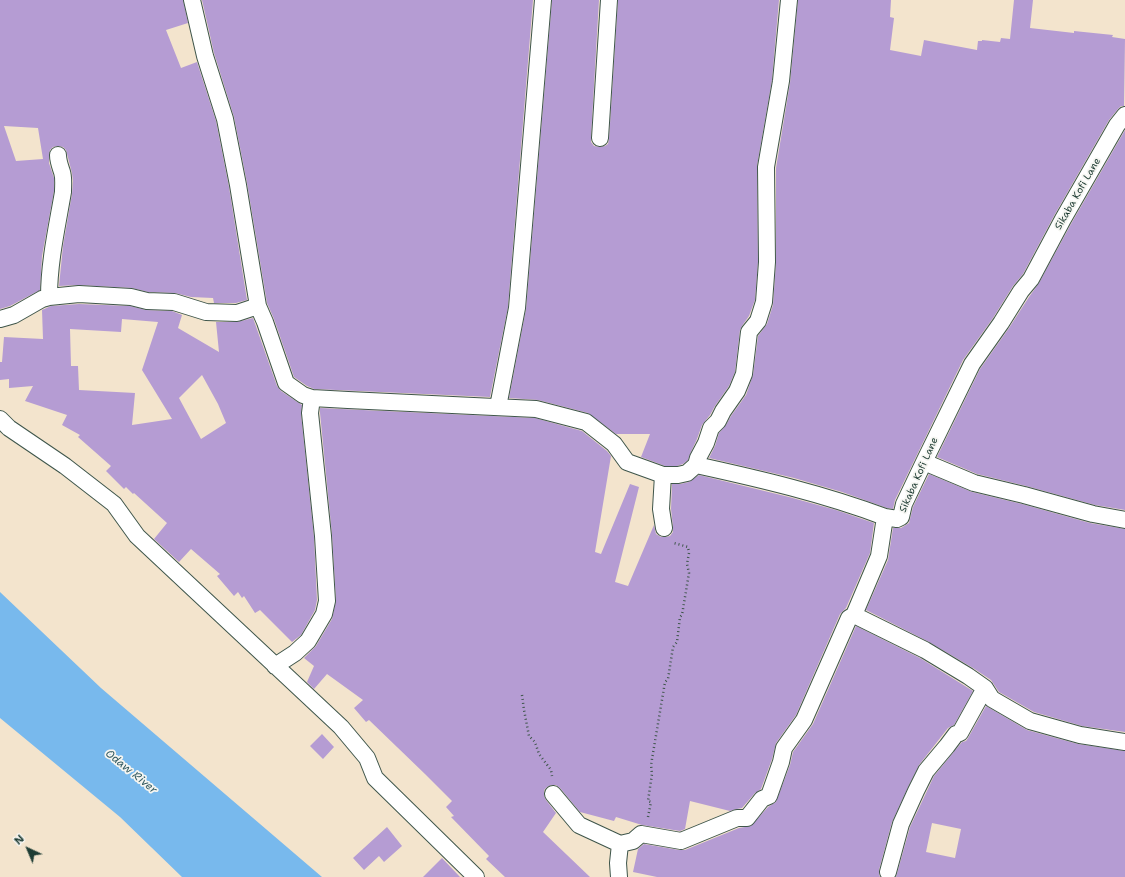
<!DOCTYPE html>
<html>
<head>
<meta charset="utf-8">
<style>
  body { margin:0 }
  #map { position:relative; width:1125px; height:877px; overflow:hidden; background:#f3e4cd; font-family:"Shantell Sans",sans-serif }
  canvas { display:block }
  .north { position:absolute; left:8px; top:829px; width:40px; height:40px; -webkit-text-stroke:3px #f6f6f2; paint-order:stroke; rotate:316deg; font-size:11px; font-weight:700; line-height:16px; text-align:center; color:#1f3d34 }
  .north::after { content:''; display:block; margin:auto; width:14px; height:18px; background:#1f3d34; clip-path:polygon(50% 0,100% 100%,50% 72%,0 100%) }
</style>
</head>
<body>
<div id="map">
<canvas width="1125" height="877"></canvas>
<div class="north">N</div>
</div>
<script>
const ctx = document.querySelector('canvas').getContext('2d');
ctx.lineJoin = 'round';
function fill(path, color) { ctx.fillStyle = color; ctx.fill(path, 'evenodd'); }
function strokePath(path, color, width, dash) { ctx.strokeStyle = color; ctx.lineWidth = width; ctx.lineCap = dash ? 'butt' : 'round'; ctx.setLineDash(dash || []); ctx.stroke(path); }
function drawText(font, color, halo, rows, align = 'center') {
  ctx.font = font + ' "Shantell Sans",sans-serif'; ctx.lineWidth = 3.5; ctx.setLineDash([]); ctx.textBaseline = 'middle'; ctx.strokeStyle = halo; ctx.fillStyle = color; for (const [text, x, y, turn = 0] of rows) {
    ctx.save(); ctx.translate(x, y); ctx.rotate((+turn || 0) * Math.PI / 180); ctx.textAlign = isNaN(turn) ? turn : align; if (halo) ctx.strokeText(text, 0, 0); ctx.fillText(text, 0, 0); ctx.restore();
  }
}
fill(new Path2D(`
  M0,592L101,688L322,877H182L120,817L0,718Z`), '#78b9ed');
fill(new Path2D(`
  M0,0H183L188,23L166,30L181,68L197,62L216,121L229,187L247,300L236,303H214L213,298L191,297L175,293L148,292L132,288L79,285L59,286L63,246L72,194L73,181L72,173L66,150L63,147L58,146L53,147L50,150L49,155V163L54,178V191L42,256L40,290L10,306L0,309ZM4,126L38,128L43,159L16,161Z
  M202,0H533L508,307L490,397L314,389L307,386L294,377L274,319L267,303L247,183L234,117L214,53Z
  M552,0H599L591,137V142L594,146L600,147L605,146L608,144L609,139L618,0H779L772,80L757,166L758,262L755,300L749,316L742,326L740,330L735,372L729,386L715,406L710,415L702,425L697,439L690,454L688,460L683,464L677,466H665L641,457L650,434H616L588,413L538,400L509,398L526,309Z
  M798,0H891L890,17L894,18L890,50L921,56L924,40L977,50L978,41H982V40L1000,42L1001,38L1010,39L1014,0H1033L1030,28L1074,33V31L1113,35L1112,37L1125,39L1124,106H1121L1118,109L1109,120L1055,214L1023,274L1013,286L993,318L963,360L895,500L893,509L887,508L842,492L794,478L709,458L715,446L719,433L726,425L731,416L746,395L753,375L758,336L767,324L773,305L776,262V168L790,83Z
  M1125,130V510L1095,505L1026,486L977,474L937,457L980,369L1009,328L1029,297L1039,283L1071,224Z
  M79,304L130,306L146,310L172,311L182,315L178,328L219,352L216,322H237L253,318L277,386L281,391L302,405L301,414L314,537L317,600L315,610L301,635L292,642L260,610L255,613L244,596L242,598L238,592L234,596L217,576L220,574L191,549L179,562L154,539L167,523L134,493L133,494L126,487L124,489L106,471L111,466L78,437L80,435L62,425L67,415L25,401L33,386L9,388V379L0,380V362H2L4,337L43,339L42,310L51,306ZM122,319L158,322L142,370L172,419L132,425L135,393L79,390L78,366H71L70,329L121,332ZM202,375L218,404L226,423L201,439L179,398Z
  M320,408L535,418L582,431L607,451L611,456L595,552L601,554L630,484L639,487L615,582L628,586L654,525L656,534L661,537H666L670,536L673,532V527L671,509L672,484H680L689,482L699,475L789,497L836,510L874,523L870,553L846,608L840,614L796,715L776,743L772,759L761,789L755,793L742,808L737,809L730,811L690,801L685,829L680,831L642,825L616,817L614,821L580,812L560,788L556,785H551L547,787L544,790V796L546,800L556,813L543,832L590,877H505L486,859L489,856L451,817L454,816L446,807L452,801L425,774L369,720L366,722L354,708L363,700L327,674L314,689L307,682L314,666L304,658L316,646L332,619L336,601L332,535L320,413Z
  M929,474L972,492L1022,504L1090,523L1125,529V732L1082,726L1034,712L999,692L991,680L973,668L929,642L866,610L888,560L893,528H901L909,523L913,507Z
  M856,626L920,658L973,691L954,725L948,728L919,765L908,787L892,822L879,870V874L880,877H657L633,872L638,849L644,844L679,850H685L739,828L751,826L768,807L776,802L790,765L793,752L813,724Z
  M986,706L1027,730L1078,744L1125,751V877H896L910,827L934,776L962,742L966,741L968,738ZM932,823L961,829L955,858L926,852Z
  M322,734L334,747L323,759L310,746Z
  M387,827L402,846L384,862L379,856L364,870L353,858Z
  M442,858L460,877H423Z`), '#b59cd3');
const minor = new Path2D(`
  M192,0L205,56L225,119L238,185L258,306L265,322L286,383L303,395L312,398L348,400L536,409L586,422L614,444L627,462L663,475H678L687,473L696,465C760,479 824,494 885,517
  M600,138L609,0
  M49,297C49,262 57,227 63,192C63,185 64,178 62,172C60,166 58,161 58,155
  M0,319L14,315L42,299L49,297L79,294L131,297L147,301L174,302L206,312L237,313L258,306
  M498,407L517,308L543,0
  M0,419L9,428L65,466L114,504L137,536L341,727L367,758L375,778L476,877
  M924,462L974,483L1024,495L1093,514L1125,520
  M696,465L698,458L706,443L711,428L718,421L723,411L737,391L744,374L749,332L758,321L764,302L767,262L766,167L781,81L789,0
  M663,475L661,509L664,528
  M854,615L925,650L968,676L985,688L992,699L1030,721L1080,735L1125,742
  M275,666L295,653L308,641L324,614L327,601L323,536L310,413L312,398
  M553,794L579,825L620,844L633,841L641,834L681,841L737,818H747L762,799L769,796L781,762L784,748L804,720L849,618L854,615L879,556L885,517L897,519L901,517L904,504L924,462L972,364L1001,323L1021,291L1031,279L1063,219L1117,125L1125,115
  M888,872L901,824L916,791L926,771L947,746L956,734L960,733L985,688
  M619,877L618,863L620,844`);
strokePath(minor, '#3f564b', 18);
strokePath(new Path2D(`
  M522,695L524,710L529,736L535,742L539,754L551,770L552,776
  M648,817L651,802L648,801L652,774L651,765L665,682L668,679L673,647L677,642L680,617L682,615L689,573L687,564L689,553L688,547L674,543`), '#3f564b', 2.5, [1, 3]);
strokePath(minor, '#fff', 16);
drawText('10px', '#1f3d34', '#f6f6f2', [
  ["Sikaba Kofi Lane",1078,194,-60],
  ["Sikaba Kofi Lane",919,475,-66]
]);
drawText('italic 11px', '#355c62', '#f6f6f2', [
  ["Odaw River",131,772,39]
]);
</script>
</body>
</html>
